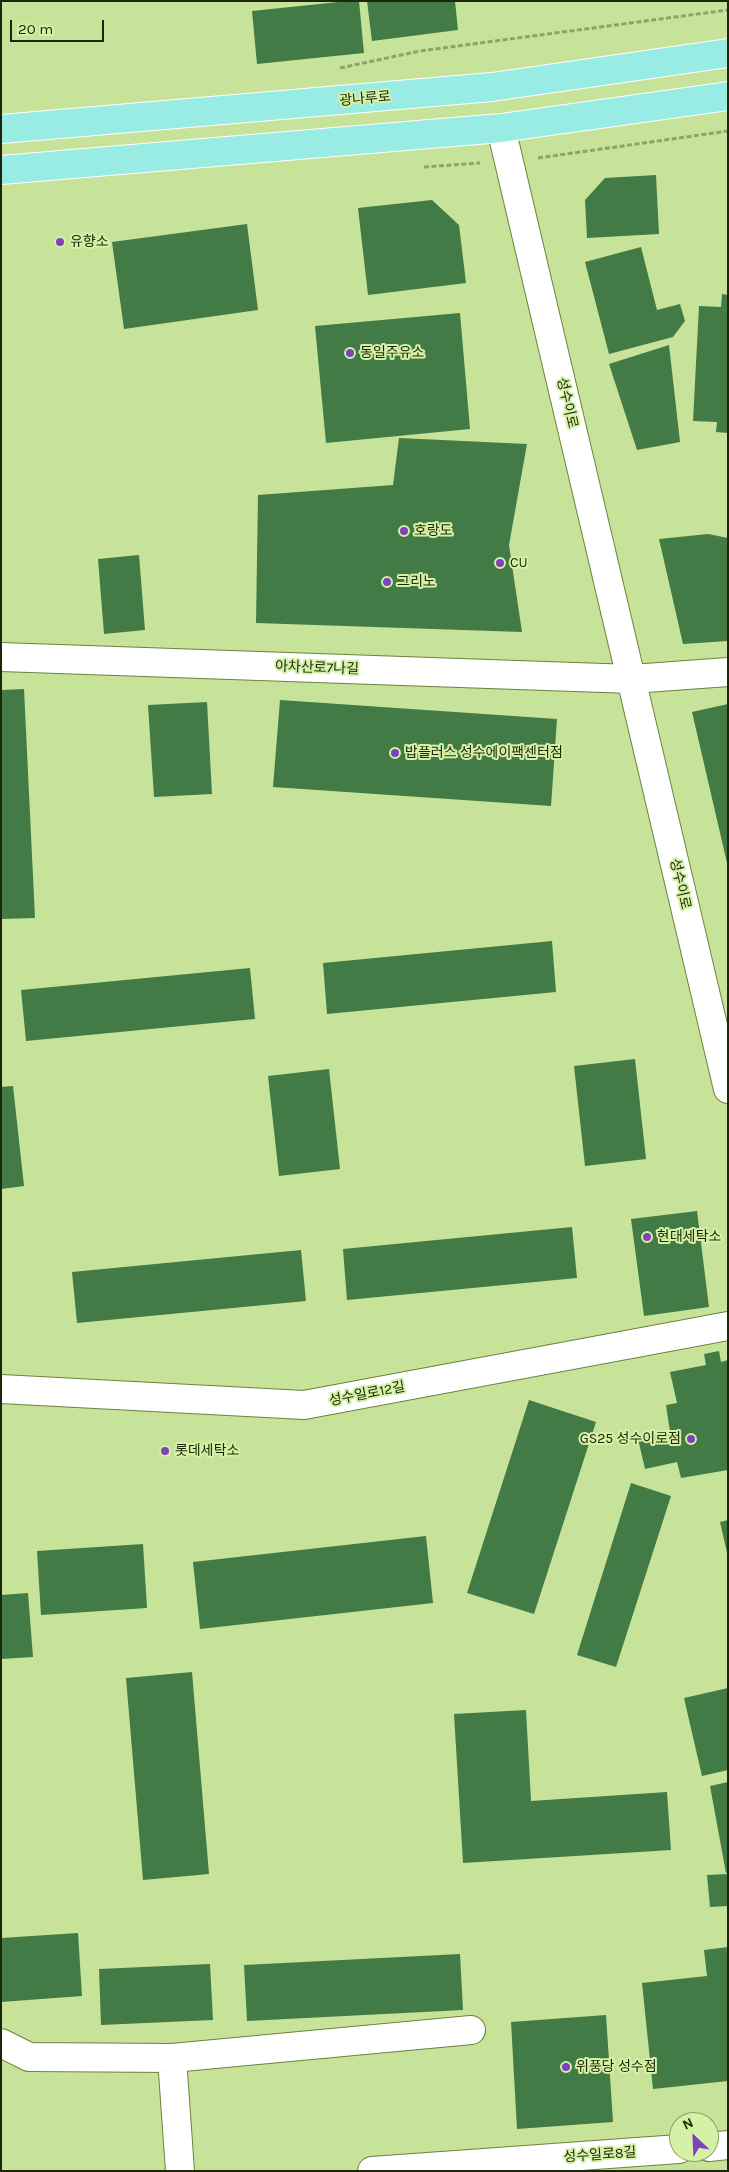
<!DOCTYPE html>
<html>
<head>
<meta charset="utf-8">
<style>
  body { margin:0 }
  #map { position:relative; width:729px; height:2172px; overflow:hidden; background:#c7e399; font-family:Karla,sans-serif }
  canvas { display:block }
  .frame { position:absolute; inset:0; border:2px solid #1c2608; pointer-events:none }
  .north { position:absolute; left:669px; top:2112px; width:50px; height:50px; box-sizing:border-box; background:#d4f1a6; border:1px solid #8aa067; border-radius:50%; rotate:335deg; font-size:14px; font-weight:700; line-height:20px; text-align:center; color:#1c2608 }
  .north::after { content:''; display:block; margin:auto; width:18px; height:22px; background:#8042b8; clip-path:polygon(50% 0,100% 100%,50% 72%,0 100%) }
  .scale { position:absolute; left:10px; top:20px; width:94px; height:22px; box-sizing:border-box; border:2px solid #1c2608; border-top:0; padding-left:6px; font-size:15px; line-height:18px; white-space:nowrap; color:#1c2608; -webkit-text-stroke:4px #d4f1a6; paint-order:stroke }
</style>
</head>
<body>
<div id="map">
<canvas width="729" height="2172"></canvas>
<div class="frame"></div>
<div class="north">N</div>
<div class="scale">20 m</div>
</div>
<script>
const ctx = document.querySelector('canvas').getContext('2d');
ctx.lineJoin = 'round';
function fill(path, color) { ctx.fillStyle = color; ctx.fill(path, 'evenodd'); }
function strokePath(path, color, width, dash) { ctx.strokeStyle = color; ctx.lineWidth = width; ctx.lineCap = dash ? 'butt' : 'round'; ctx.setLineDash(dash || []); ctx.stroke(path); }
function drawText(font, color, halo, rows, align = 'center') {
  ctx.font = font + ' Karla,"Noto Sans KR",sans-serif'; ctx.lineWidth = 4; ctx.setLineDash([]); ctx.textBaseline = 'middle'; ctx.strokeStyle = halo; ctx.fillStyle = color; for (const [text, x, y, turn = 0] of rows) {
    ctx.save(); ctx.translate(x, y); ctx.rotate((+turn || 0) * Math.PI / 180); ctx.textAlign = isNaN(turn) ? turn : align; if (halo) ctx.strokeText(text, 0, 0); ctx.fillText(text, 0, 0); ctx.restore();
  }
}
fill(new Path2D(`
  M348,1H359L364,53L257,64L252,11Z
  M367,1H455L458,30L372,41Z
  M656,175L659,234L587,238L585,200L605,178Z
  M432,200L459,225L466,283L368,295L358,208Z
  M247,224L258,310L124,329L112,242Z
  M641,247L657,310L680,304L685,321L673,337L609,354L585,262Z
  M722,294L728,295V433L716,432L717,422L693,421L699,306L721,307Z
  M460,313L470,429L326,443L315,326Z
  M669,345L680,442L637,450L609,364Z
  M399,438L527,444L509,545L522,632L256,623L258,495L393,485Z
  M708,534L728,538V641L683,644L659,539Z
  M139,555L145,630L104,634L98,559Z
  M24,689L35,918L1,919V690Z
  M280,700L557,719L551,806L273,787Z
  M207,702L212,794L154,797L148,705Z
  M728,704V863H727L692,712Z
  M552,941L556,992L327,1014L323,963Z
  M250,968L255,1019L26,1041L21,990Z
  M635,1059L646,1159L585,1166L574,1066Z
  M329,1069L340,1169L279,1176L268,1076Z
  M13,1086L24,1186L1,1189V1087Z
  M697,1211L709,1307L644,1316L631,1219Z
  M572,1227L577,1278L347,1300L343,1249Z
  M301,1250L306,1301L77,1323L72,1272Z
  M719,1351L721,1362L728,1360V1470L681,1478L677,1462L645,1469L638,1439L670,1432L666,1405L677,1403L670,1372L706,1365L704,1354Z
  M529,1400L596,1422L534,1614L467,1593Z
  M631,1483L671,1496L616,1667L577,1655Z
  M728,1520V1553H727L720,1522Z
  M426,1536L433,1603L200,1629L193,1562Z
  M143,1544L147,1608L41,1615L37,1551Z
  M28,1593L33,1657L1,1659V1595Z
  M192,1672L209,1874L143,1880L126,1678Z
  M728,1688V1770L702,1776L684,1698Z
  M526,1710L531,1801L667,1792L671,1850L463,1863L454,1714Z
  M728,1782V1872L726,1873L710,1786Z
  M728,1874V1906L710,1907L707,1875Z
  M78,1933L82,1996L1,2002V1938Z
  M728,1947V2081L653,2089L642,1983L707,1976L704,1950Z
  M460,1954L463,2010L247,2021L244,1965Z
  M210,1964L213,2020L101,2025L99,1969Z
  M606,2015L613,2122L517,2129L511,2022Z`), '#427b45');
const minor = new Path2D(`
  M501,128L728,1089
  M1,657L632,679L728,672
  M1,1389L304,1405L728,1326
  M1,2043L29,2057L172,2058L471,2030
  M172,2058L180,2171
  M709,2147L728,2145
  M372,2171L679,2149`);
const major = new Path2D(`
  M1,129L492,87L728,53
  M1,170L501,128L728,96`);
strokePath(minor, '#6b833c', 30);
strokePath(major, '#fff', 30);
strokePath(new Path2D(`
  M340,68L420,51L728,10
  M538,158L728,131
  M424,167L480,163`), '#8da368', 3, [5, 2.5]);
strokePath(minor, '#fff', 28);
strokePath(major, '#99ece3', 28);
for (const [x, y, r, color] of [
  [60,242,5,"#8042b8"],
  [350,353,5,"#8042b8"],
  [404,531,5,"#8042b8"],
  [500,563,5,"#8042b8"],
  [387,582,5,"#8042b8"],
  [395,753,5,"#8042b8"],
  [647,1237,5,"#8042b8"],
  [691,1439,5,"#8042b8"],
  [165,1451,5,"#8042b8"],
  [566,2067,5,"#8042b8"]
]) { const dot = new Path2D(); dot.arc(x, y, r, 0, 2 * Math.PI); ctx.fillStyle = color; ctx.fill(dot); strokePath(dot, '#d4f1a6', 2); }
drawText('14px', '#1c2608', '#d4f1a6', [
  ["광나루로",365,99,-5],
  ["성수이로",567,403,77],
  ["아차산로7나길",317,668,2],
  ["성수이로",680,884,77],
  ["성수일로12길",367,1394,-11],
  ["성수일로8길",600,2155,-4]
]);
drawText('14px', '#1c2608', '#d4f1a6', [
  ["유향소",70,242],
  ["동일주유소",360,353],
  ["호랑도",414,531],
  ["CU",510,563],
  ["그리노",397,582],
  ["밥플러스 성수에이팩센터점",405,753],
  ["현대세탁소",657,1237],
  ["GS25 성수이로점",681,1439,"right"],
  ["롯데세탁소",175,1451],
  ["위풍당 성수점",576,2067]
], 'left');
</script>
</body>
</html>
